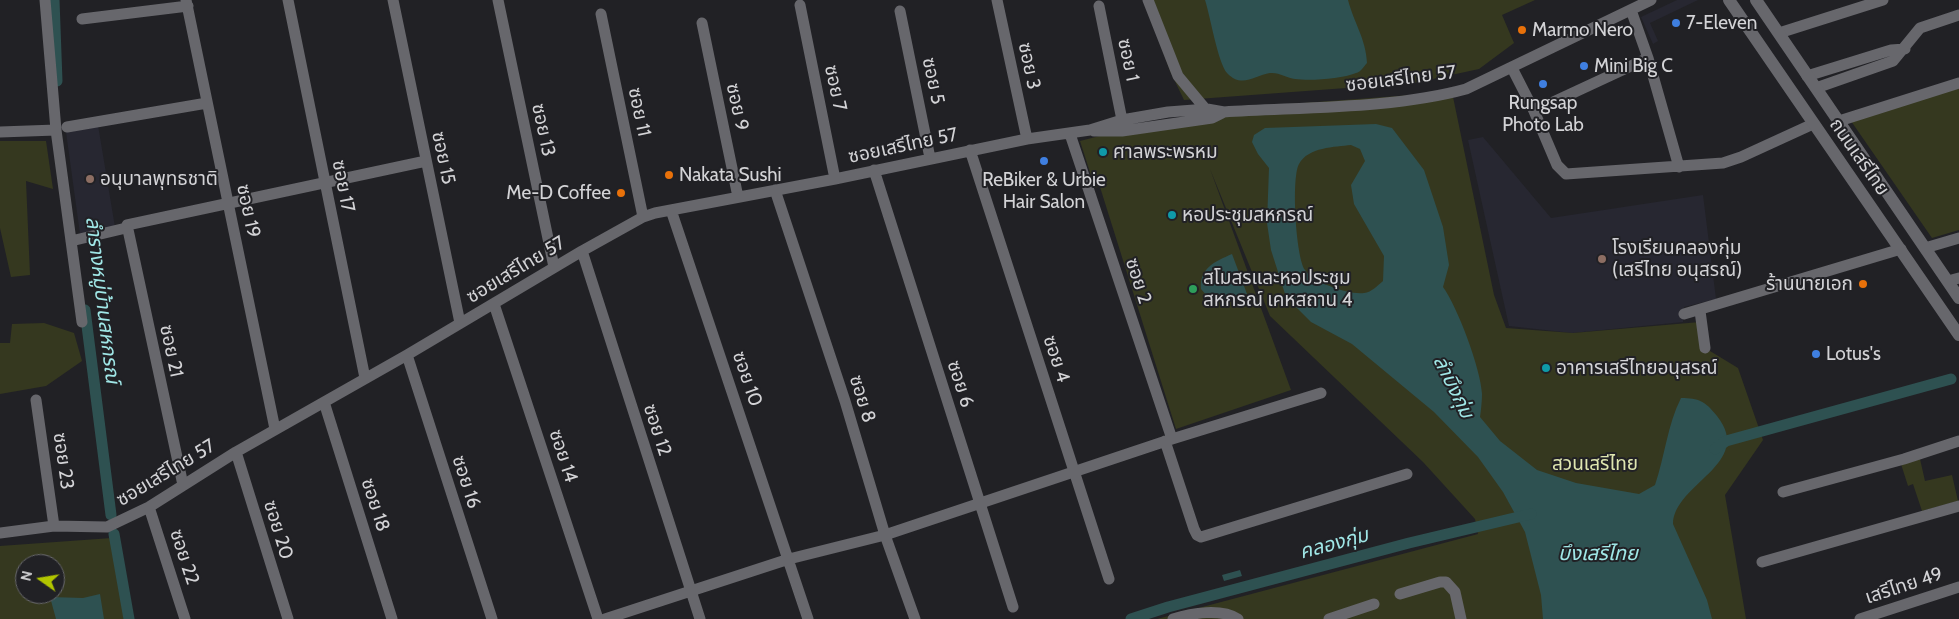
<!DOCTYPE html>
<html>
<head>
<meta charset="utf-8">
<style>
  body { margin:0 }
  #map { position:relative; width:1959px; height:619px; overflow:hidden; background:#212125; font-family:Cabin,sans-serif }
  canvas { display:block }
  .north { position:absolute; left:15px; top:554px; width:50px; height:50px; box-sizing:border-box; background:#212125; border:1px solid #68686c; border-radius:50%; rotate:283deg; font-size:14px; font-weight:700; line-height:20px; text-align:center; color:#d3d3d6 }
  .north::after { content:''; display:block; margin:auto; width:18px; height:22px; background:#b1c500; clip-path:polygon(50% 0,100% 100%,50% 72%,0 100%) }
</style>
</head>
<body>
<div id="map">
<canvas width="1959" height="619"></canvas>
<div class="north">N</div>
</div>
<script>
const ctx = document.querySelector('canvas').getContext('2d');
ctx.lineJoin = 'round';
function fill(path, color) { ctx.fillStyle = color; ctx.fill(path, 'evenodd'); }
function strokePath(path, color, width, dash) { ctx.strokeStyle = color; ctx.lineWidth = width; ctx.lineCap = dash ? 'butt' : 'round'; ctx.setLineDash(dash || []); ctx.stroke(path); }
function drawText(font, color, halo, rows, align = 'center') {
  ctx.font = font + ' Cabin,"Noto Sans Thai",sans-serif'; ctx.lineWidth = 4; ctx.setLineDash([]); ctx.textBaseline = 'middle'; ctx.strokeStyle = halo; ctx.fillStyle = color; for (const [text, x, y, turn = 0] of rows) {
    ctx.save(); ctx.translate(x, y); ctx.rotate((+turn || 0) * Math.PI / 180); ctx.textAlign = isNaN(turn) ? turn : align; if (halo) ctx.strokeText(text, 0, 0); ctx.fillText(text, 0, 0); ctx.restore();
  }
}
fill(new Path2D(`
  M1677,0H1698L1650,23L1658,41L1653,44L1641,17Z
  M98,125L115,227L80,234L66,132Z
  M1483,137L1551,218L1703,195L1716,299L1684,307L1683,322L1572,333L1509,326L1468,140Z`), '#272731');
fill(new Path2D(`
  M1144,0H1535L1502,15L1514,43L1479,69L1414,83L1184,100L1170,71Z
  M1959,88V230L1932,238L1851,121Z
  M1452,92L1494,295L1506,328L1573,333L1700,322L1705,348L1738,368L1763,440L1725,495L1746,619H1157L1478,534L1475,519L1423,462L1270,316L1210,169L1291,390L1176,429L1100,187L1111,183L1095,188L1080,141L1150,123L1290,104Z
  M0,141H46L53,189L26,181L30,275L11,277L0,228Z
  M44,323L74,333L82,361L46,386L0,394V343H10L12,324Z
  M1920,459L1925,481L1952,475L1958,501L1922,511L1913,484L1908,486L1901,464Z
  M112,538L124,619H0V546ZM25,564H55V594H25Z`), '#35381f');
fill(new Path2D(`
  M1205,0H1348C1354,23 1366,39 1367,63C1364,66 1361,72 1356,73C1342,79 1310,81 1295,79C1287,78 1279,72 1270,73C1255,75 1242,89 1227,73C1218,63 1210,15 1205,0Z
  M1376,124L1392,128L1424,170L1443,227L1449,265L1443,287C1457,306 1481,369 1482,394C1482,401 1481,410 1480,417L1500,441L1537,470L1576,483L1639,494L1655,485C1665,456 1667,426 1681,398C1699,398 1705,401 1717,416C1755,464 1674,483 1673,524L1707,600L1712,619H1543L1541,595L1525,532L1503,492L1478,457L1434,412L1352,344L1311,322L1286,297L1271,250L1267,223L1269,168L1258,154L1252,142L1254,135L1265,128ZM1351,145L1360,149L1365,161L1351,185L1354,204L1384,256L1383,281C1377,286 1372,292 1364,293C1349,295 1314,283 1305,270C1296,258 1291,178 1299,164C1308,147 1335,147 1351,145Z
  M1232,254L1247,294L1222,303L1207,296L1201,289C1199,268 1216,261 1232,254Z
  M1240,570L1242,576L1224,581L1222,575Z
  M100,594L104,619H56L50,597L83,598Z`), '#2e5151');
strokePath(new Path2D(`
  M54,0L57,81
  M85,310L111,515
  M1715,449L1726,441L1951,379
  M114,534L129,619
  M1131,619L1168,607L1409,543L1531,514`), '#2e5151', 11);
strokePath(new Path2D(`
  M45,0L56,130L82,322
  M186,0L275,429
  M288,0L365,378
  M393,0L460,323
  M498,0L554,267
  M997,0L1027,139
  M1148,0L1178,76L1208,112
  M800,5L835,179
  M1099,6L1122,120
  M1631,10L1648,58L1679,167
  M900,11L930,158
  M601,14L643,217
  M82,19L188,6
  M702,23L738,197
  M1779,33L1883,0
  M1512,68L1534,111L1557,165L1566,174L1723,163L1741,157L1813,124
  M1807,76L1891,50L1905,49
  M1816,88L1893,61L1920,28L1959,15
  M1534,111L1648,58
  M1839,121L1959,83
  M67,127L207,103
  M1094,131H1122L1212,118L1224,112
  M0,132L56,130
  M1070,134L1172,439
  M970,150L1109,579
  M874,170L1013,607
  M775,190L845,401L885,535L915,619
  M671,210L808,619
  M71,241L126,228
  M1925,248L1959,238
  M582,251L700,619
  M1948,281L1959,278
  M494,304L598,619
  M1700,311L1705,348
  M1684,314L1901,249
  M407,355L492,619
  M36,400L54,526
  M324,402L392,619
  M1165,441L1194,529L1197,535L1201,537L1407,474
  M236,452L288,619
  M183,485L127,225L426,161
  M1783,492L1904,459L1959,441
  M149,507L185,619
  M0,533L54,526L107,527L149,507L236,452L407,355L582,251L643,217L655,213L835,179L1027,139L1090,130L1122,120L1168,112L1207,109L1224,112C1301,107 1393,109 1466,89L1651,0
  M1762,562L1959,506
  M1400,594L1440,582H1446L1455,592L1461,619
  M605,619L789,559L885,535L1172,439L1321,393
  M1173,619C1192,613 1221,608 1238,619
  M1329,619L1374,604
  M1860,619L1959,587`), '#67676c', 11);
strokePath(new Path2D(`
  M1729,0L1959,335
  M1756,0L1959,298`), '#67676c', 12);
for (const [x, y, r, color] of [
  [1676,23,5,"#3f7fe0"],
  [1522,30,5,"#e8710a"],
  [1584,66,5,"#3f7fe0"],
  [1543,84,5,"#3f7fe0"],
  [1103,152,5,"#0f9aa8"],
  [1044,161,5,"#3f7fe0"],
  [669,175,5,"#e8710a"],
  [90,179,5,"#8d6e63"],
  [621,193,5,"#e8710a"],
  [1172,215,5,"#0f9aa8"],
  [1602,259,5,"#8d6e63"],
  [1863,284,5,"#e8710a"],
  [1193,289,5,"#2e9e5b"],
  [1816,354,5,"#3f7fe0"],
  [1546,368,5,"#0f9aa8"]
]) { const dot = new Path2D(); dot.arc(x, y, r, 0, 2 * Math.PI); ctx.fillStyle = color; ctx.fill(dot); strokePath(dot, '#212125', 2); }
drawText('19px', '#d3d3d6', '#212125', [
  ["7-Eleven",1686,23],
  ["Marmo Nero",1532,30],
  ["Mini Big C",1594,66],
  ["Rungsap",1543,103,"center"],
  ["Photo Lab",1543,125,"center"],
  ["ศาลพระพรหม",1113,152],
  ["Nakata Sushi",679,175],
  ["อนุบาลพุทธชาติ",100,179],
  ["ReBiker & Urbie",1044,180,"center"],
  ["Hair Salon",1044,202,"center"],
  ["Me-D Coffee",611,193,"right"],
  ["หอประชุมสหกรณ์",1182,215],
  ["โรงเรียนคลองกุ่ม",1612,248],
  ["(เสรีไทย อนุสรณ์)",1612,270],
  ["สโมสรและหอประชุม",1203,278],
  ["สหกรณ์ เคหสถาน 4",1203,300],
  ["ร้านนายเอก",1853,284,"right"],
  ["Lotus's",1826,354],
  ["อาคารเสรีไทยอนุสรณ์",1556,368]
], 'left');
drawText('19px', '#d3d3d6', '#212125', [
  ["ซอย 1",1128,60,78],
  ["ซอย 3",1029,66,78],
  ["ซอยเสรีไทย 57",1401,79,-7],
  ["ซอย 5",933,81,78],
  ["ซอย 7",835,88,78],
  ["ซอย 9",737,107,78],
  ["ซอย 11",639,112,78],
  ["ซอย 13",543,130,78],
  ["ซอยเสรีไทย 57",903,146,-12],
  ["ถนนเสรีไทย",1859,157,55],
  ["ซอย 15",443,158,78],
  ["ซอย 17",343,186,79],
  ["ซอย 19",248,211,78],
  ["ซอยเสรีไทย 57",516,270,-31],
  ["ซอย 2",1138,281,72],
  ["ซอย 21",171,351,78],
  ["ซอย 4",1056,359,72],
  ["ซอย 10",747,379,71],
  ["ซอย 6",960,384,72],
  ["ซอย 8",862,399,73],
  ["ซอย 12",657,430,72],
  ["ซอย 14",563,456,72],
  ["ซอย 23",63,461,82],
  ["ซอยเสรีไทย 57",166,473,-31],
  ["ซอย 16",466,482,72],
  ["ซอย 18",375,505,72],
  ["ซอย 20",278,530,73],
  ["ซอย 22",184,557,72],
  ["เสรีไทย 49",1904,586,-18]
]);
drawText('19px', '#dfe6b0', '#212125', [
  ["สวนเสรีไทย",1595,464]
]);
drawText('italic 20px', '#a0e7e7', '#212125', [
  ["ลำรางหมู่บ้านสหกรณ์",102,300,83],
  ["ลำบึงกุ่ม",1453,387,64],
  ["คลองกุ่ม",1334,544,-15],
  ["บึงเสรีไทย",1598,554]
]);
</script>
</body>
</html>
